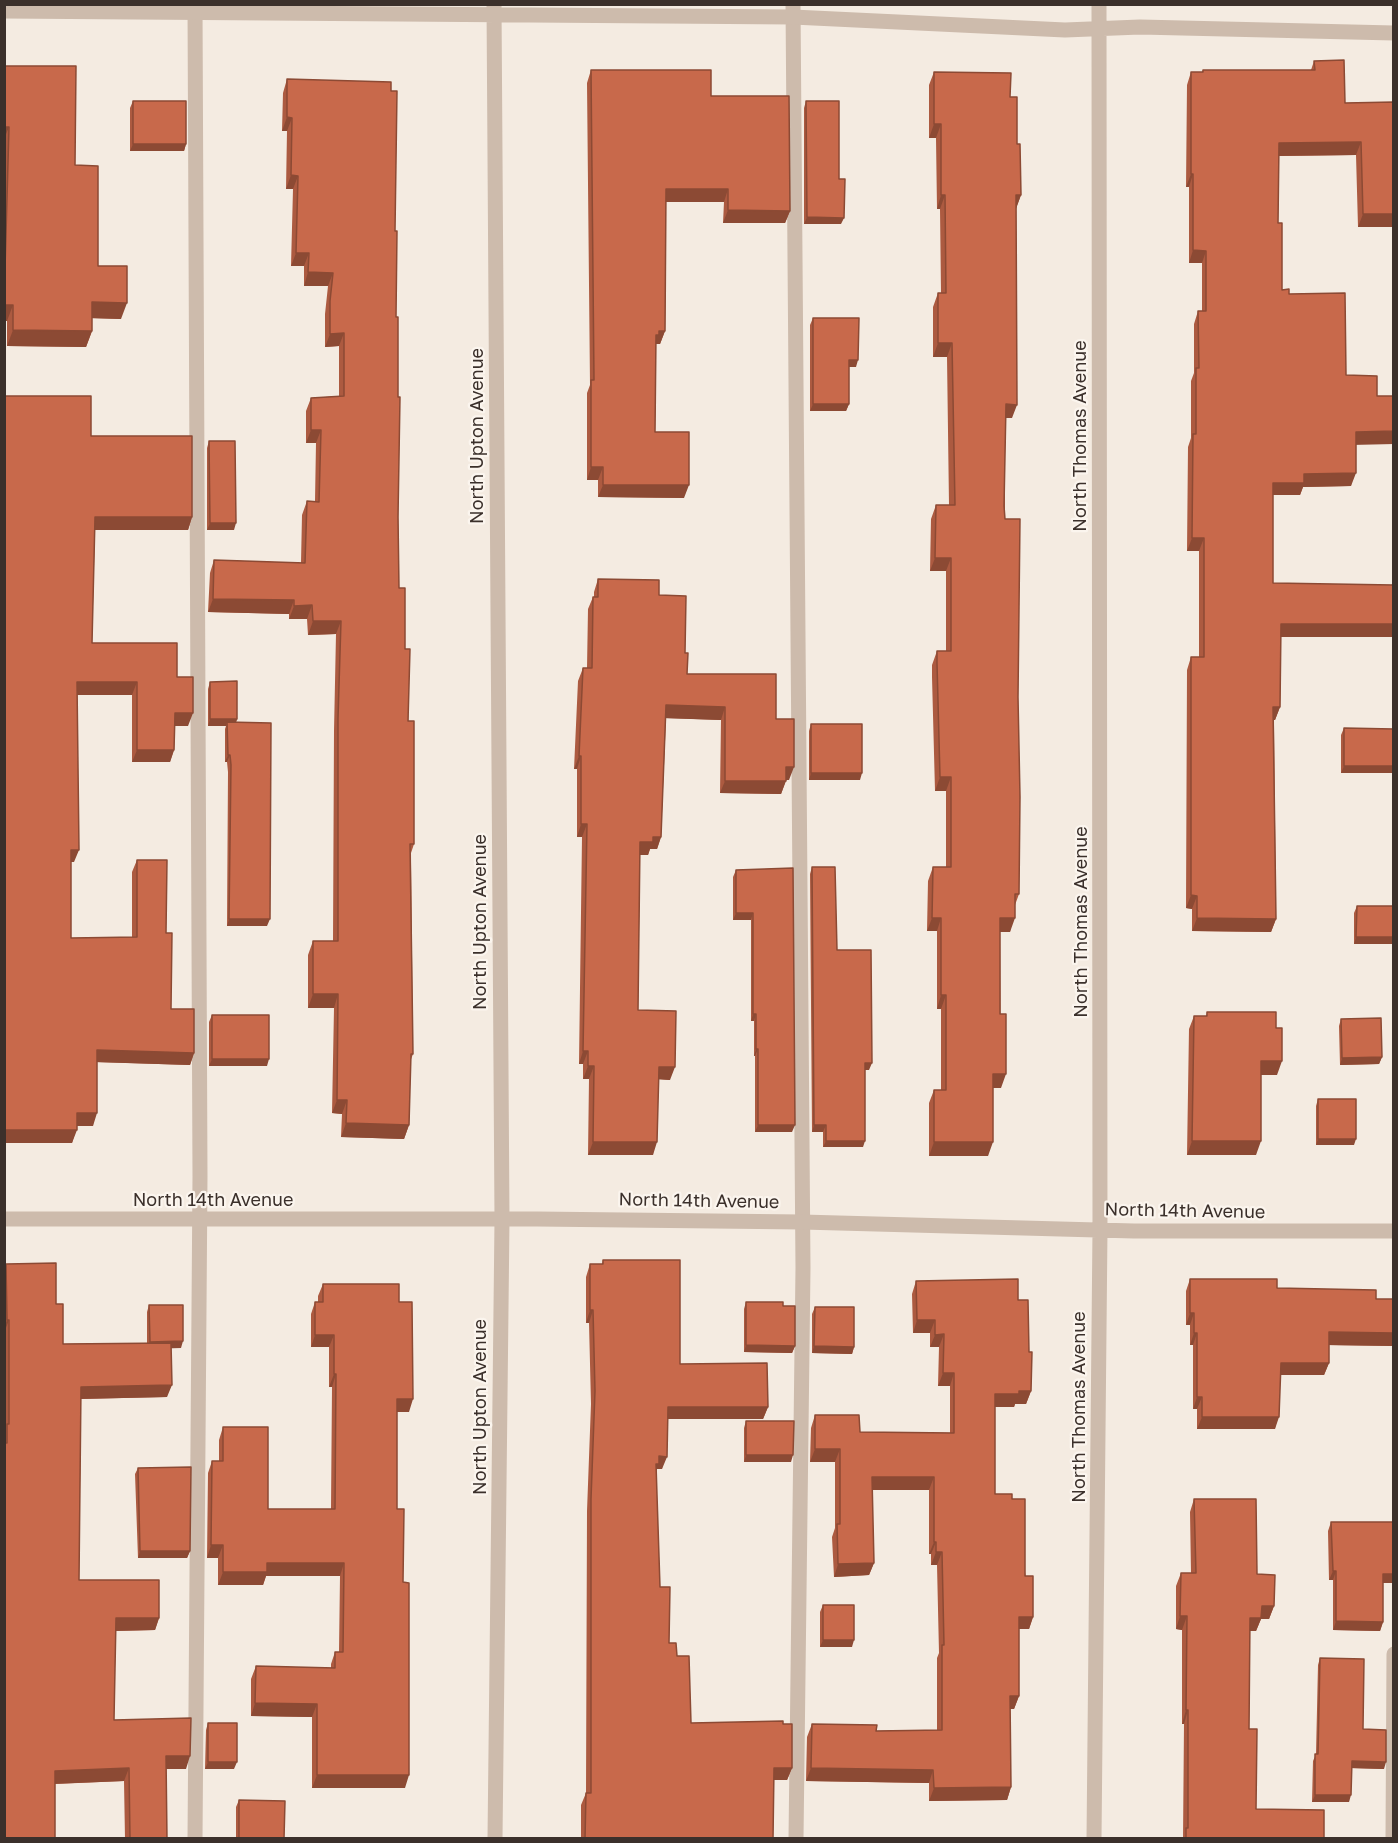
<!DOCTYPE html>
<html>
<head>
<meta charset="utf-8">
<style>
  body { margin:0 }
  #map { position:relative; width:1398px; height:1843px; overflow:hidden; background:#f4ebe1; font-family:"Golos Text",sans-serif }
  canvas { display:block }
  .frame { position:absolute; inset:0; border:6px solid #3b302b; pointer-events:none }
</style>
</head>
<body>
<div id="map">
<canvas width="1398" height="1843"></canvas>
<div class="frame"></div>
</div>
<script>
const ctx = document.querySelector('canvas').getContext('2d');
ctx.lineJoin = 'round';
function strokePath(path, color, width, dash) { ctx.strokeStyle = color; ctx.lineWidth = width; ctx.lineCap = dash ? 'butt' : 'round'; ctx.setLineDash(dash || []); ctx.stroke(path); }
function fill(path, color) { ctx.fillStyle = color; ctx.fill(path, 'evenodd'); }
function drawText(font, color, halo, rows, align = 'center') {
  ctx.font = font + ' "Golos Text",sans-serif'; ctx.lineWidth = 4.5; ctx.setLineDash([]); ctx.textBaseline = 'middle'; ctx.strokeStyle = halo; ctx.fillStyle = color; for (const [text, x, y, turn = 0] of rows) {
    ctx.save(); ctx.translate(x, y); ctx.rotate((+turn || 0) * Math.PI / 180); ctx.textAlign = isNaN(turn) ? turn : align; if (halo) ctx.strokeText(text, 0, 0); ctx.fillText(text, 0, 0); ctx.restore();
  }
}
strokePath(new Path2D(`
  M195,4L200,1176L195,1838
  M793,4L803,1267L796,1838
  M1393,1838L1394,1654`), '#cdbbac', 15);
strokePath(new Path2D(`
  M494,4L502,1220L495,1838
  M4,11L793,17L1065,30L1140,27L1394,33
  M4,1219H537L802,1222L1134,1231H1394
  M1094,1838L1100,1229L1099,4`), '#cdbbac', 15);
fill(new Path2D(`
  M1314,61L1345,103L1394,102V227H1358L1356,155L1279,156L1278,223L1282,290L1289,294L1346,375L1356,445L1351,486L1303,487L1300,495H1273V583L1394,637H1281L1280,707L1275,720H1274L1276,919L1271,932L1192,931V909L1186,908L1187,670L1191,657H1199V551H1187L1188,447L1191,438V381L1194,373V324L1198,311H1202V263H1189V187H1186L1187,85L1191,72H1202L1203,70H1311Z
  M4,66L75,165L98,266L121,319L92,318V331L86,347L7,346V321H4Z
  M591,70L711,96L790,211L785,223H723L724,202H666L665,331L660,344H656L655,432L684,498L598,497V480H587V393L590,385L587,83Z
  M934,72L1010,97L1017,144L1021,195L1016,208L1012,418H1005V519L1018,697L1019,894L1015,905L1010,932H1000L1001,1088H993L988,1156H929V1103L934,1090H941V1009H937V931H927L928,881L933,867H946V791H935L932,677V665L937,651H946V571H930L931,519L936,505H949L947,357H933V307L938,293H941L940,209H937L936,138H929V85Z
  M287,79L395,231L399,588L405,649L414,844L411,853L413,1054L410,1062L409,1125L404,1139L341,1137L342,1114L332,1113L334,1008H308V955L313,941H333L334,731L336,634L308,635L307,619H289V614L208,612L210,573L214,560L301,563L302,515L307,501H315L316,443H306V411L311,398L339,396V346L325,347V314L328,286H304V266H291L293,189H286L287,131H282L283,93Z
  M133,101L186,144L184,151H130V108Z
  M806,101L839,179L841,224H804V108Z
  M813,318L856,367H849V404L846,411H810V325Z
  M91,436L192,517L188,530H95L92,643L177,677L188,726H175L174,750L170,762H132V695H77L74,862H71V938L132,937V872L137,860L166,933L171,1009L194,1053L190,1065L97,1062L93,1126H77L72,1143H4Z
  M209,441L234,530H207V448Z
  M598,579L659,595L685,653L687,674L776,719L789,780H786L781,794L720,793L721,720L666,718L661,837L657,849H650L648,855H640L638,1010L670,1080L658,1079L653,1155H588L589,1079H583V1064H579L582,837H577V769H574L578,681L583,668H587L588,609L593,597H594V592Z
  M210,682L237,719L236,722L267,926H227L228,772L227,762H225V729L226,726H208V689Z
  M811,724L860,780H809V731Z
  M1344,728L1394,773H1341V735Z
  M812,867L837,950L869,1070H865L863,1147H823V1132H812L810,874Z
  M793,868L792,1132H755V1056H754V1021H751V920H733V877L736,870Z
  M1357,906L1394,944H1354V913Z
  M1207,1012L1276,1028L1277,1075H1261L1256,1155H1187L1189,1029L1194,1016H1206Z
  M212,1015L267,1066H209V1022Z
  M1341,1019L1382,1057L1379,1064L1340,1065L1339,1026Z
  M1318,1099L1354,1145H1316V1106Z
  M603,1260L680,1364L768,1407L763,1419H668L662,1469H657L656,1470L660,1587L669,1643L677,1656L691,1723L792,1768L787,1780H774L773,1839H581V1805L586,1793L587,1511L591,1404L589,1323H586V1277L590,1264H602Z
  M6,1264L56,1304L63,1344L147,1343V1312L149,1305L181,1348H171L167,1397L81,1399L79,1580L159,1618L155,1630L115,1631L114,1720L186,1769H166L167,1839H125L124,1781L55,1784L4,1839V1269Z
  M1190,1279L1376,1299H1394V1346L1329,1345V1363L1324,1375H1281L1275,1429H1197V1409H1193V1345H1190V1325H1186V1291Z
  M916,1281L1018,1300L1029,1352L1031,1391L1026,1404H1015L1014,1407H995V1494L1012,1499L1033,1617L1029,1629H1019V1696L1014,1709H1010L1011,1787L1007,1800L929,1801V1783L806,1781L807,1737L812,1724L876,1731L937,1730V1658L939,1653L937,1565H931V1554H929V1490H872L874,1563L869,1575L834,1577L832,1537L835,1528V1462H810L811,1428L815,1415L860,1432L950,1433V1386H938L939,1347H930V1333H913L912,1294Z
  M323,1284L399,1302L409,1412H397V1509L403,1582L405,1788H312V1717L251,1716V1679L256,1666L331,1668V1664L335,1652H339L340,1576H266L263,1585H218V1558H207L208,1473L212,1461H219V1440L223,1427L268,1509H331L332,1387H329V1347H311V1314L315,1302H318V1296Z
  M746,1302L783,1306L795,1346L792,1353L744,1352V1309Z
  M815,1307L854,1347L852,1354L812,1353V1314Z
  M746,1421L791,1462H744V1428Z
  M138,1468L190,1551L187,1558H138L135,1474Z
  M1194,1499L1257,1574L1274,1606L1269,1619H1261L1256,1631H1250L1249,1729L1256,1809L1324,1839H1183L1184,1724H1182V1630L1176,1629V1586L1181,1573H1191L1190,1512Z
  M1331,1522L1383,1583V1622L1380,1631L1333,1630V1580H1329L1328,1531Z
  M823,1605L852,1647H820V1612Z
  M1320,1658L1363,1729L1384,1769L1351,1768L1349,1802H1312L1313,1761L1316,1754L1318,1665Z
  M208,1723L234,1769H205L206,1730Z
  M239,1800L284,1839H236V1807Z`), '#ac5a40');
fill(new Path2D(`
  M287,117L292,118L287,131H282Z
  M934,124H941L936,138H929Z
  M4,127H9L4,139Z
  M1361,142L1356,155L1274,156L1279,143Z
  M133,144H186L184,151H130Z
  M1191,174H1193L1189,187H1186Z
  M291,175L298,176L293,189H286Z
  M666,189H728L724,202H661Z
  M941,195H945L940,209H937Z
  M1016,195H1021L1016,209Z
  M728,210L790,211L785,223H723Z
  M1363,214H1394V227H1358Z
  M807,217L844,218L841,224H804Z
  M1193,250L1206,251L1202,263H1189Z
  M296,253H309L304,266H291Z
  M308,272L333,273L328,286H304Z
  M92,302L127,303L121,319L86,318Z
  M4,305H13L7,321H4Z
  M13,330L92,331L86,347L7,346Z
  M659,331H665L660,344H656V335Z
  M344,333L339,346L325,347L330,334Z
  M938,343H952L947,357H933Z
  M849,360H858L856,367H846Z
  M813,404H849L846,411H810Z
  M1006,404L1017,405L1012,418H1001Z
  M311,430H321L316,443H306Z
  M1394,431V444L1351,445L1356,432Z
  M591,467H603L598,480H587Z
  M1356,473L1351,486L1303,487L1300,495H1269L1273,483L1304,474Z
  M603,485H689L684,498L598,497Z
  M95,517H192L188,530H90Z
  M210,523H236L234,530H207Z
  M1192,538H1204L1199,551H1187Z
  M935,558H951L946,571H930Z
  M213,599L294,600L289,614L208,612Z
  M312,605L307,619H289L294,606Z
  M313,621H341L336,634L308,635Z
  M1281,624H1394V637H1277Z
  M77,682H137L132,695H73Z
  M666,705L725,707L721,720L661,718Z
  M1273,707H1280L1275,720H1269Z
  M175,713H193L188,726H170Z
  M210,719H237L235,726L227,722L226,726H208Z
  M137,750H174L170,762H132Z
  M228,755H230L227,762H225Z
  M579,756H581L577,769H574Z
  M1344,766H1394V773H1341Z
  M786,767H794L789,780H782Z
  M811,773H862L860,780H809Z
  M940,777H951L946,791H935Z
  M725,781H786L781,794L720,793Z
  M581,824H587L582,837H577Z
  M653,837H661L657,849H650L648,855H636L640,842Z
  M71,850H79L74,862H66Z
  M1191,895L1197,896L1192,909L1186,908Z
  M736,913H753L751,920H733Z
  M932,918H941L937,931H927Z
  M1000,918H1015L1010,932H995Z
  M1197,918L1276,919L1271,932L1192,931Z
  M229,919H270L267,926H227Z
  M1356,937H1394V944H1354Z
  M313,994H338L334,1008H308Z
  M941,995H946L941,1009H937Z
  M753,1014H756L754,1021H751Z
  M756,1049H758L755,1056H754Z
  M97,1050L194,1053L190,1065L93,1062Z
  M583,1051H588L583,1064H579Z
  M1382,1057L1379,1064L1340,1065L1342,1058Z
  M212,1059H269L267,1066H209Z
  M1261,1061H1282L1277,1075H1256Z
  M865,1063H872L869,1070H863Z
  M588,1066H594L589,1079H583Z
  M659,1067H675L670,1080L654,1079Z
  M993,1074H1006L1001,1088H988Z
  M337,1100H347L342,1114L332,1113Z
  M77,1113H97L93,1126H72Z
  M346,1123L409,1125L404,1139L341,1137Z
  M758,1125H795L792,1132H755Z
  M814,1125H826L823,1132H812Z
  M4,1130H77L72,1143H4Z
  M1318,1139H1356L1354,1145H1316Z
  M826,1141H865L863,1147H823Z
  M1192,1141H1261L1256,1155H1187Z
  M593,1142H657L653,1155H588Z
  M934,1142H993L988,1156H929Z
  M590,1310H593L589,1323H586Z
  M1190,1313H1194L1190,1325H1186Z
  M7,1320H9L4,1333V1327Z
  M917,1320H935L930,1333H913Z
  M1329,1332L1394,1333V1346L1324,1345Z
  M1194,1333H1197L1193,1345H1190Z
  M944,1334L939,1347H930L935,1335Z
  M315,1335H334L329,1347H311Z
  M183,1341L181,1348L147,1349L150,1342Z
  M746,1345L795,1346L792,1353L744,1352Z
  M814,1346L854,1347L852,1354L812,1353Z
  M1281,1363H1329L1324,1375H1276Z
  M943,1373H954L950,1386H938Z
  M334,1374H336L332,1387H329Z
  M172,1385L167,1397L77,1399L81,1387Z
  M1019,1391H1031L1026,1404H1015L1014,1407H991L995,1394Z
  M1197,1397H1202L1197,1409H1193Z
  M397,1399H413L409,1412H393Z
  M668,1407H768L763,1419H664Z
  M1202,1417H1279L1275,1429H1197Z
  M815,1449H840L835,1462H810Z
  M746,1455H793L791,1462H744Z
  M659,1456L667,1457L662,1469H657L654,1476H651Z
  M872,1477H934L929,1490H867Z
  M934,1542H936L931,1554H929Z
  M211,1545H223L218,1558H207Z
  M140,1551H190L187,1558H138Z
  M936,1552H942L937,1565H931Z
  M267,1563H344L340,1576H266L263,1585H218L223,1572Z
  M874,1563L869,1575L834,1577L838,1564Z
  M1333,1571H1336L1333,1580H1329Z
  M1383,1574H1394V1583H1380Z
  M1262,1606H1274L1269,1619H1261L1256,1631H1245L1250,1618Z
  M1180,1616H1187L1182,1630L1176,1629Z
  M1019,1617H1033L1029,1629H1014Z
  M116,1618H159L155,1630L111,1631Z
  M1336,1621L1383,1622L1380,1631L1333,1630Z
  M823,1640H854L852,1647H820Z
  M1010,1696H1019L1014,1709H1005Z
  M255,1703L317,1704L312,1717L251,1716Z
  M1186,1710H1188L1184,1724H1182Z
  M166,1756H190L186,1769H161Z
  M1352,1761L1386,1762L1384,1769L1349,1768Z
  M208,1762H237L234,1769H205Z
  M129,1768L124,1781L50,1784L55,1771Z
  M774,1768H792L787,1780H769Z
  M811,1768L933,1770L929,1783L806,1781Z
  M317,1775H409L405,1788H312Z
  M1011,1787L1007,1800L929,1801L934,1788Z
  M1315,1795H1351L1349,1802H1312Z`), '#8c4a34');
const building = new Path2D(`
  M1344,60L1345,103L1394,102V214H1363L1361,142L1279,143L1278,223H1282V290L1289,289V294L1345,293L1346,375L1377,376V396H1394V431L1356,432V473L1304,474V483H1273V583L1394,585V624H1281L1280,707H1273L1276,919L1197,918V896L1191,895V657H1204V538H1192L1193,434H1196V368H1199L1198,311H1206V251L1193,250V174H1191V72H1203V70H1315L1314,61Z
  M4,66H76L75,165L98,166V266H127V303L92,302V331L13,330V305H4L9,127H4Z
  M591,70H711V96H789L790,211L728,210V189H666L665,331H659V335H656L655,432H689V485H603V467H591V380H594Z
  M934,72L1011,73L1010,97H1017V144H1020L1021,195H1016L1017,405L1006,404L1004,506L1005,519H1020L1018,697L1020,797L1019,894H1015V918H1000V1014H1006V1074H993V1142H934V1090H946V995H941V918H932L933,867H951V777H940L937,663V651H951V558H935L936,505H955L952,343H938V293H946L945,195H941V124H934Z
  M287,79L391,82V91H397L395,231H397L396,317H398V397H400L398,517L399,588H405V649H410L408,721H414V844H410L413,1054H411L409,1125L346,1123L347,1100H337L338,994H313V941H338V718L341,621H313L312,605L294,606V600L213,599L214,560L305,563L307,501L319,502L321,430H311V398L344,396V333L330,334V301L333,273L308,272L309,253H296L298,176L291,175L292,118L287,117Z
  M133,101H186V144H133Z
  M806,101H839V179H845L844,218L807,217Z
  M813,318H859L858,360H849V404H813Z
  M4,396H91V436H192V517H95L92,643H177V677H193V713H175L174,750H137V682H77L79,850H71V938L137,937V860H167L166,933H172L171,1009H194V1053L97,1050V1113H77V1130H4Z
  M209,441H235L236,523H210Z
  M598,579L659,580V595L686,596L685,653H688L687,674H776V719H794V767H786V781H725V707L666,705L661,837H653V842H640L638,1010L676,1011L675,1067H659L657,1142H593L594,1066H588V1051H583L587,824H581V756H579L583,668H592L593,597H598Z
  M237,681V719H210V682Z
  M227,722L271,723L270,919H229L231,765L230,755H228Z
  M811,724H862V773H811Z
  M1344,728L1394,729V766H1344Z
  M812,867H835L837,950H871L872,1063H865V1141H826V1125H814Z
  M793,868L795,1125H758V1049H756V1014H753V913H736V870Z
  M1357,906H1394V937H1356Z
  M1207,1012H1276V1028H1282V1061H1261V1141H1192L1194,1016H1207Z
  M212,1015H269V1059H212Z
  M1381,1018L1382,1057L1342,1058L1341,1019Z
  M1318,1099H1356V1139H1318Z
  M603,1260H680V1364L767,1363L768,1407H668L667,1457L659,1456V1464H656L660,1587H670L669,1643H676L677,1656H689L691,1723L783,1721V1724H792V1768H774L773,1839H585L586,1793H591V1499L595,1391L593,1310H590V1264H603Z
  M56,1263V1304H63V1344L171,1343L172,1385L81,1387L79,1580H159V1618H116L114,1720L191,1718L190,1756H166L167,1839H130L129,1768L55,1771V1839H4V1443H7V1424H9V1320H7L6,1264Z
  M1018,1279V1300H1028L1029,1352H1032L1031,1391H1019V1394H995V1494H1012V1499H1025V1576H1033V1617H1019V1696H1010L1011,1787L934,1788L933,1770L811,1768L812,1724L877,1725L876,1731L942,1730V1645H944L942,1552H936V1542H934V1477H872L874,1563L838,1564L837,1524H840V1449H815V1415H859L860,1432L954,1433V1373H943L944,1334L935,1335V1320H917L916,1281Z
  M1190,1279H1277V1288L1376,1290V1299H1394V1333L1329,1332V1363H1281L1279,1417H1202V1397H1197V1333H1194V1313H1190Z
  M323,1284H399V1302H412L413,1399H397V1509H404L403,1582L409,1583V1775H317V1704L255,1703L256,1666L335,1668V1652H343L344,1563H267V1572H223V1545H211L212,1461H223V1427H268V1509H335L336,1374H334V1335H315V1302H323Z
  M746,1302H783V1306H795V1346L746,1345Z
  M149,1305H183V1341L150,1342Z
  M815,1307H854V1347L814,1346Z
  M746,1421H794L793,1455H746Z
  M191,1467L190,1551H140L138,1468Z
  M1194,1499H1256L1257,1574L1275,1575L1274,1606H1262L1261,1618H1250L1249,1729H1257L1256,1809L1324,1810V1839H1186V1828H1188V1710H1186L1187,1616H1180L1181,1573H1196Z
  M1331,1522H1394V1574H1383V1622L1336,1621V1571H1333Z
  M823,1605H854V1640H823Z
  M1320,1658L1364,1659L1363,1729L1386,1730V1762L1352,1761L1351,1795H1315V1754H1318Z
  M208,1723H237V1762H208Z
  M239,1800L285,1801L284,1839H239Z`);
fill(building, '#c8694b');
strokePath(building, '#8c4a34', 1.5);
drawText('18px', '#3b302b', '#fbf5ee', [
  ["North Upton Avenue",477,436,-90],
  ["North Thomas Avenue",1080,436,-90],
  ["North Upton Avenue",480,922,-90],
  ["North Thomas Avenue",1081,922,-90],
  ["North 14th Avenue",213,1200],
  ["North 14th Avenue",699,1201,1],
  ["North 14th Avenue",1185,1211,1],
  ["North Upton Avenue",480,1407,-90],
  ["North Thomas Avenue",1079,1407,-90]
]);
</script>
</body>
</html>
